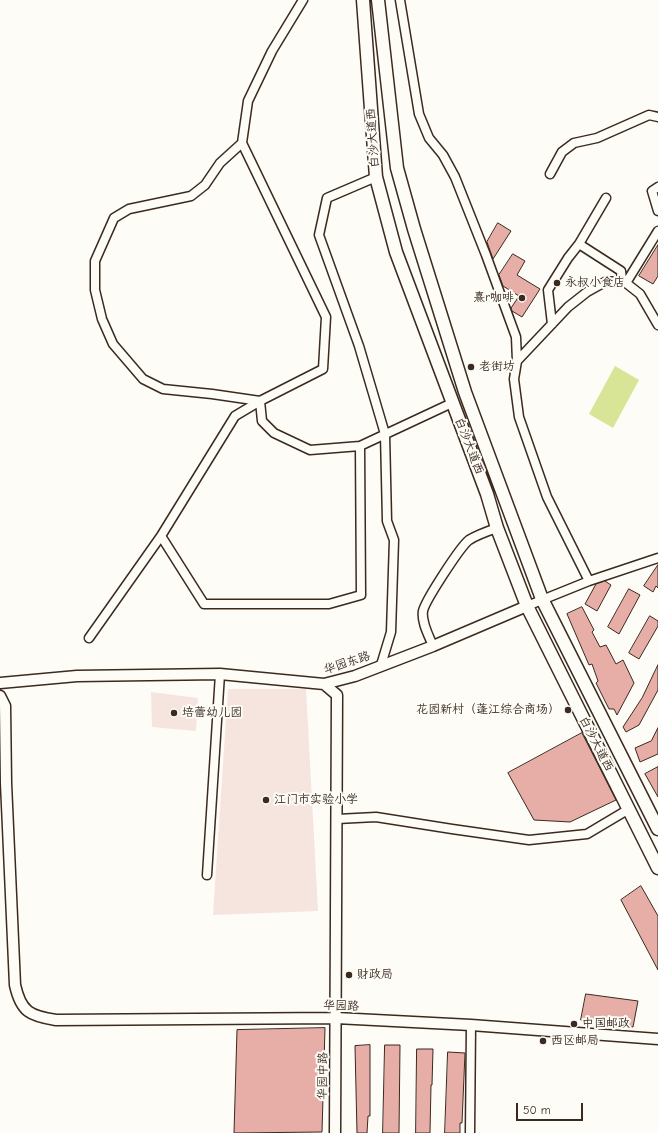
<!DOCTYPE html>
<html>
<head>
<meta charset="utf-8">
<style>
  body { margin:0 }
  #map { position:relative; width:658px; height:1133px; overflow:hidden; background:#fdfcf7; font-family:"Comic Neue",sans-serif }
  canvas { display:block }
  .scale { position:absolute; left:516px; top:1103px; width:67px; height:18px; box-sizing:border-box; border:2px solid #3b2a1e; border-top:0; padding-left:5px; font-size:12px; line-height:14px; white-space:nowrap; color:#3b2a1e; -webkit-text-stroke:3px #fdfcf7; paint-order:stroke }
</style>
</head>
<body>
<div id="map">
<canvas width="658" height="1133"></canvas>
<div class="scale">50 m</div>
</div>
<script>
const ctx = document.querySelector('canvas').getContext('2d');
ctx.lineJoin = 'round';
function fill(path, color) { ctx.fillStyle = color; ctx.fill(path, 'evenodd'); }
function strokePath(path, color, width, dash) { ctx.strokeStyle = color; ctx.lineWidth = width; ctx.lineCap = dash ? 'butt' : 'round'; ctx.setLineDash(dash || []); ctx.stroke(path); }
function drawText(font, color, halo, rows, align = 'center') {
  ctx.font = font + ' "Comic Neue","LXGW WenKai TC",sans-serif'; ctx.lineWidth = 4; ctx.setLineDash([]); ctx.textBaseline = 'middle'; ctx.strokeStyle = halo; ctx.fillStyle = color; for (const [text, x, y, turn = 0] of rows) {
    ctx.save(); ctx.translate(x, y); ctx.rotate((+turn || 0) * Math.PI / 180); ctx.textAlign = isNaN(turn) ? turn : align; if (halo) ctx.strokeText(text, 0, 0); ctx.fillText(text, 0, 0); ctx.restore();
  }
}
fill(new Path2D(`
  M228,689H306L318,911L213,915Z
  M151,692L198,698L196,731L152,727Z`), '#f6e4df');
fill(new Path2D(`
  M615,366L639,380L613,428L589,414Z`), '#d8e496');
const building = new Path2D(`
  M498,223L511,231L493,259L487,242Z
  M658,245V276L653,284L639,276Z
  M513,254L525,261L517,275L540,289L522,317L512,311L511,308L519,296L503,286L499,275Z
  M658,565V588L656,586L653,592L644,586Z
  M605,581L611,585L597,611L585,604L596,584Z
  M629,589L640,595L619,634L608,627Z
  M582,607L594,630L592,632L600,647L606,645L616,664L623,660L634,683L617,715L614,709H609L596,683L598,681L592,664L589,665L567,614Z
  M650,616L658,621V626L639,659L629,653Z
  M658,665V690L639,725L626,732L623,727L642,698Z
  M658,728V754L640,762L635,748L651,741Z
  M582,733L616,800L570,822L534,820L508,773Z
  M658,767V797L645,774Z
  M641,886L658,916V970L621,900Z
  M586,994L638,1001L633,1027L581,1020Z
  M325,1028L322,1132L234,1133L237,1030Z
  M370,1045V1116H368L367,1133H357L355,1046Z
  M385,1045H400L399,1133H383Z
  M417,1049H433L432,1085H431L430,1133H416Z
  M448,1052L465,1053L462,1123H460V1133H445Z`);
fill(building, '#e7ada7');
strokePath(building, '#3b2a1e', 1);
const minor = new Path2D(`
  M400,0L419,114L429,138L443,155L455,177L486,255L516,337L517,361L514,379L519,417L547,497L589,581
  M242,143L220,163L205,185L191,196L129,209L114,218L95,261V290L102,319L113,344L143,379L163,389L212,394L260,401
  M550,174L562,152L574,143L597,138L649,115L658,117
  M376,177L327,198L319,235L359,346L385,434L387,521L394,540L391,632L381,665
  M658,187L652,191L658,211
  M606,198L579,244L621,271L622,281
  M626,283L658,231
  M552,324L548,290L568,258L579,244
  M517,361L568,307L587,292L605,282L622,281L626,283L640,294L658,325
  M260,401L262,421L274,433L310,450L360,446L361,595L329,604H204L161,536L235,416L260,401L323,369L326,317L242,143L248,101L272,51L303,0
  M360,446L452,403
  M527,606L589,581L658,558
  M89,638L161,536
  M433,646C429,636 421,622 423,611C425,601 460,547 469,540C477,535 488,531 497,528
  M337,819L376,817L452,829L529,840L587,834L629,809
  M207,875L220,674
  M470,1133L471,1025`);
const tertiary = new Path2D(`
  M0,683L77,676L220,674L324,684L355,676L433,646L527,606
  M324,684L337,695L335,1133
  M0,696L5,706L6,783L15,985C21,1012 30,1016 56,1020L336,1018L471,1025L658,1039`);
const secondary = new Path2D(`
  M363,0L376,177L396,252L487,494L497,528L527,606L658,868
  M378,0L397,168L414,229L465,392L542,599L658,829`);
strokePath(minor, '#3b2a1e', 11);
strokePath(tertiary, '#3b2a1e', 13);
strokePath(secondary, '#3b2a1e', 15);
strokePath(minor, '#fdfcf7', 8);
strokePath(tertiary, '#fdfcf7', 10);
strokePath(secondary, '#fdfcf7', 12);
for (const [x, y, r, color] of [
  [557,283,4,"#3b2a1e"],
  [522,298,4,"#3b2a1e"],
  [471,367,4,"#3b2a1e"],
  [568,710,4,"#3b2a1e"],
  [174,713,4,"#3b2a1e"],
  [266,800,4,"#3b2a1e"],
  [349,975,4,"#3b2a1e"],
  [574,1024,4,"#3b2a1e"],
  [543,1041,4,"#3b2a1e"]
]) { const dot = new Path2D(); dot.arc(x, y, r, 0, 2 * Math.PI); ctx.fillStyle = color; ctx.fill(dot); strokePath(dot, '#fdfcf7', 1.5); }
drawText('12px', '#3b2a1e', '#fdfcf7', [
  ["白沙大道西",373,138,-94],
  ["白沙大道西",469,446,69],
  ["华园东路",347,663,-18],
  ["白沙大道西",596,744,63],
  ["华园路",341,1006,2],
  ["华园中路",323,1076,-89]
]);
drawText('12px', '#3b2a1e', '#fdfcf7', [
  ["永叔小食店",565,283],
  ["熹r咖啡",514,298,"right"],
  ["老街坊",479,367],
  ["花园新村（蓬江综合商场）",560,710,"right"],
  ["培蕾幼儿园",182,713],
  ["江门市实验小学",274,800],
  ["财政局",357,975],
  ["中国邮政",582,1024],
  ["西区邮局",551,1041]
], 'left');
</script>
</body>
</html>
